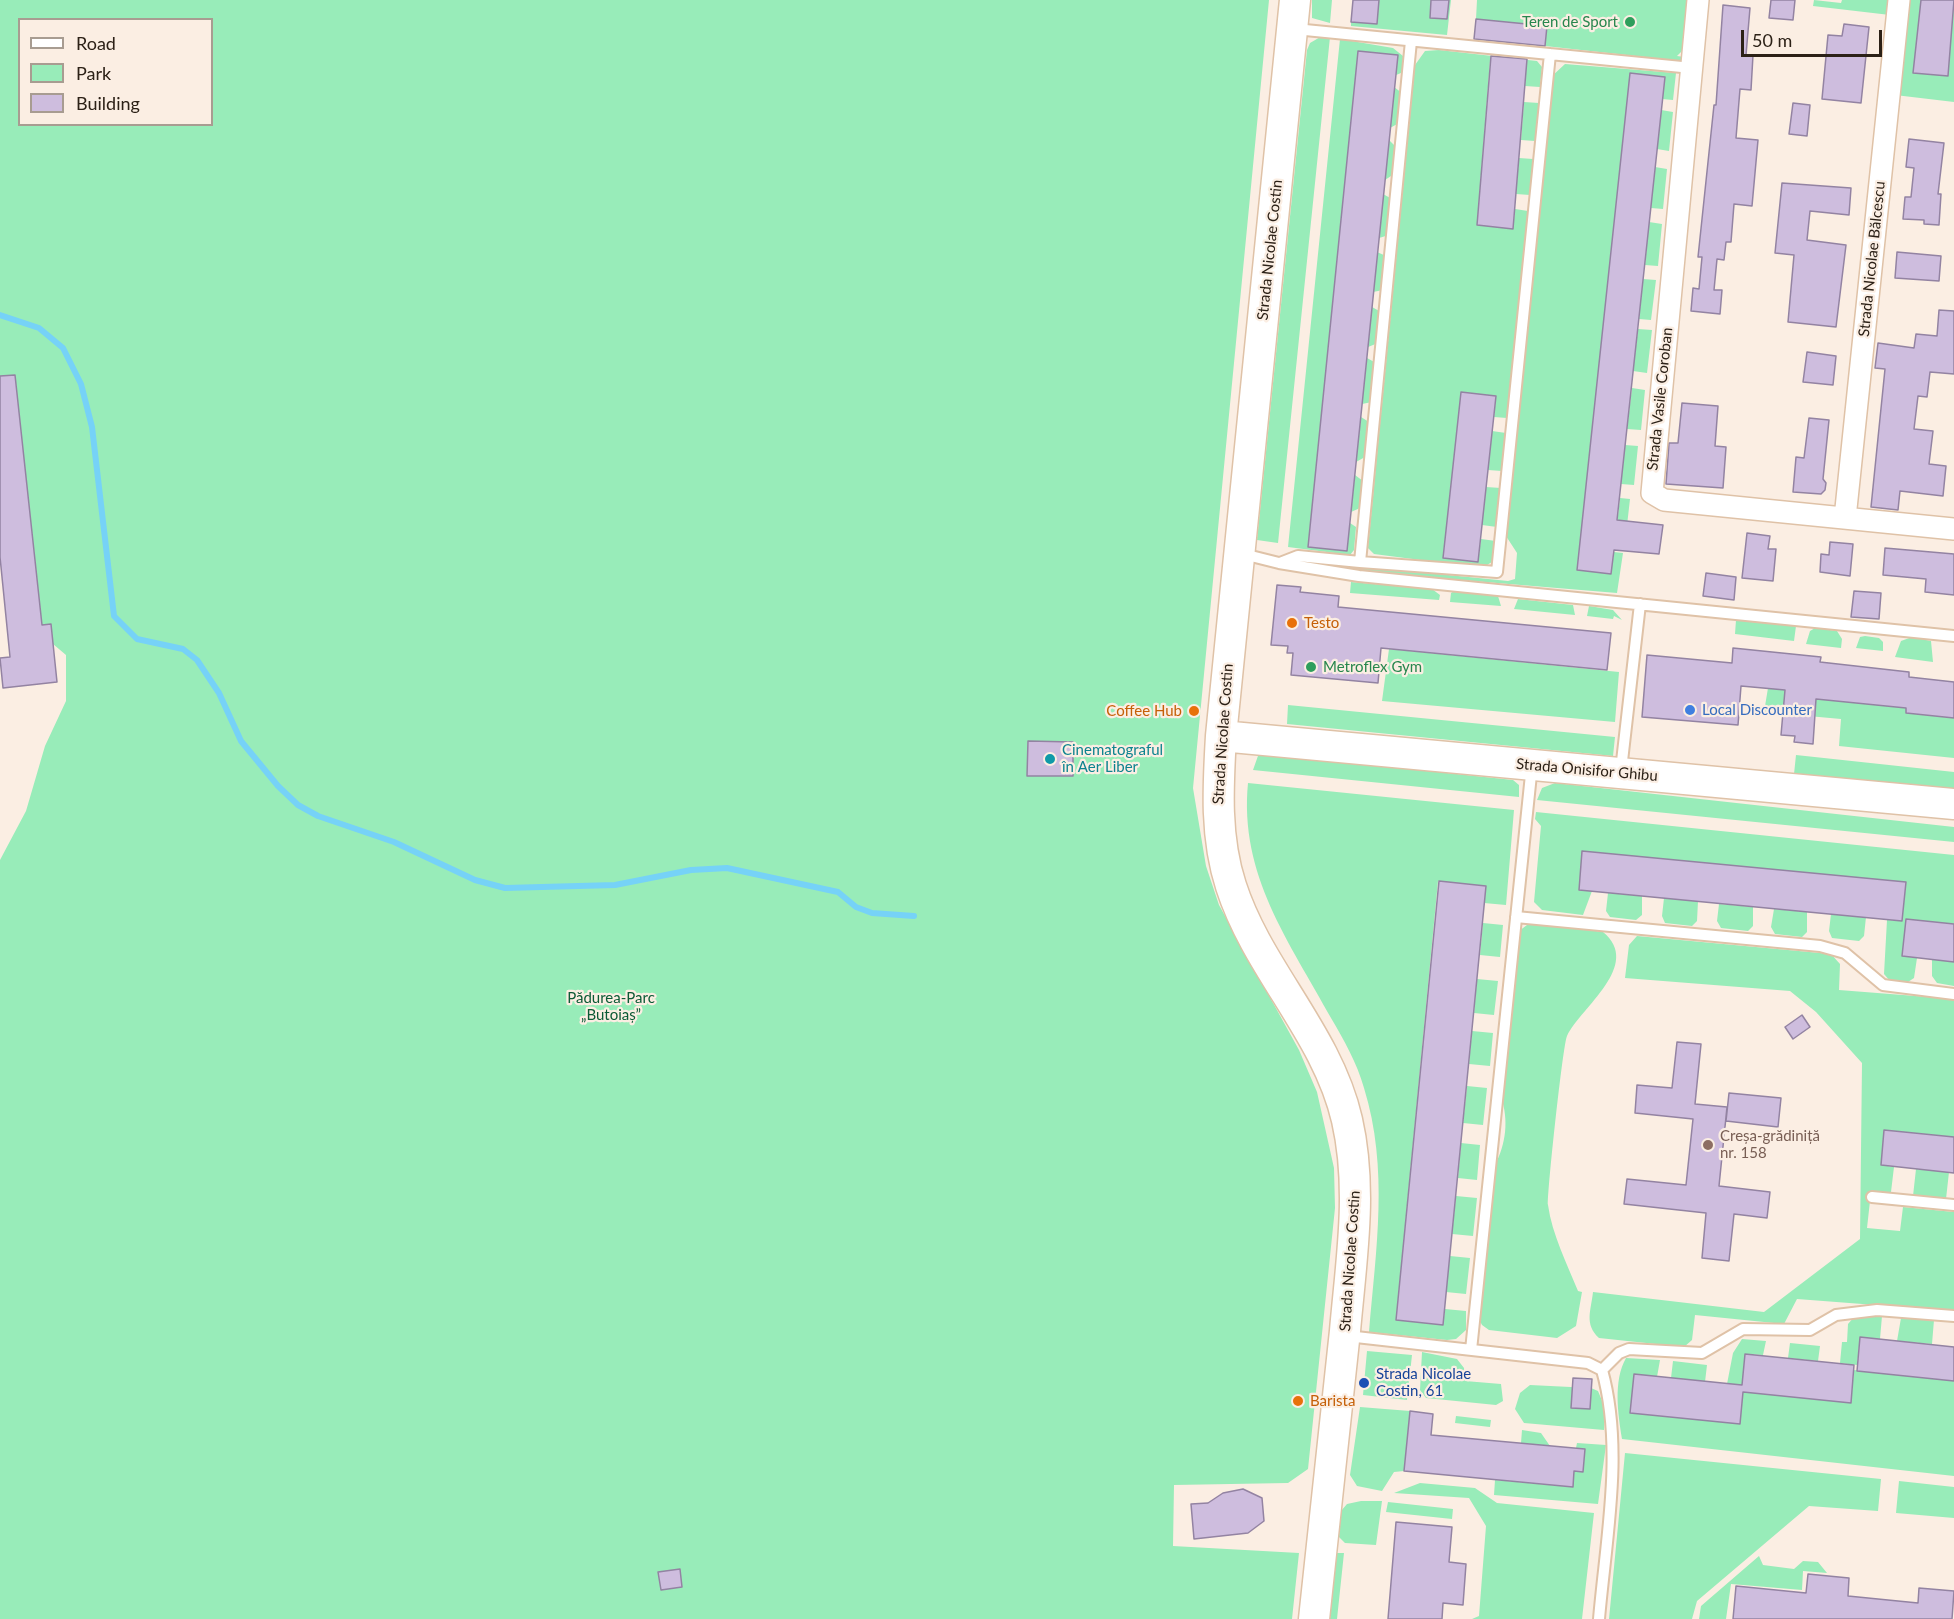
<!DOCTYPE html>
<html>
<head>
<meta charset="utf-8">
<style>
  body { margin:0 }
  #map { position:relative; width:1954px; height:1619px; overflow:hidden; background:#fbeee3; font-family:Lato,sans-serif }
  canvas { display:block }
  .legend { position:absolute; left:18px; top:18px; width:195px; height:108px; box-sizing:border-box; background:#fbeee3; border:2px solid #a89c91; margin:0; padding:8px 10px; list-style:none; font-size:18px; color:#2c2117 }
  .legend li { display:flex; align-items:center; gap:12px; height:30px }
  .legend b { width:30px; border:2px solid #a89c91 }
  .scale { position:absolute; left:1741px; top:30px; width:141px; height:27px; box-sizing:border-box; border:3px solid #2c2117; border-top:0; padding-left:8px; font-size:18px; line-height:21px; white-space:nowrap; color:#2c2117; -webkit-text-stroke:4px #fbeee3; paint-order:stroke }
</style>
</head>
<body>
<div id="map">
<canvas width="1954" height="1619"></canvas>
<ul class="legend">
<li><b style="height:8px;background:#fff"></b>Road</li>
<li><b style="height:16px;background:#98ecb9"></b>Park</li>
<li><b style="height:16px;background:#cebdde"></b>Building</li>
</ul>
<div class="scale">50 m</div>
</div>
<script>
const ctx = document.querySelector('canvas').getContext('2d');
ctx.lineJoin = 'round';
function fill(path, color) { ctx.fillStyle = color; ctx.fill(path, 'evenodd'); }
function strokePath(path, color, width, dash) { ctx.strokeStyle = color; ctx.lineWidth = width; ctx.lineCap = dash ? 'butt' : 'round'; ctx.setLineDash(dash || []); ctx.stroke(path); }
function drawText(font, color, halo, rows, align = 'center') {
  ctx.font = font + ' Lato,sans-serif'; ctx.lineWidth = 4.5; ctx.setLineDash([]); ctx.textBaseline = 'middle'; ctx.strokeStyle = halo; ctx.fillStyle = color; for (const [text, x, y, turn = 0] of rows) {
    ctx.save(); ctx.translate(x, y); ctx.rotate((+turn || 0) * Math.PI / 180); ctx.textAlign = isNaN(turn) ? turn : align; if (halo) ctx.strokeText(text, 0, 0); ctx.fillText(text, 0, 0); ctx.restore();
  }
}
fill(new Path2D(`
  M0,0H1269L1193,788L1206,866L1219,905L1299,1050L1317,1092L1334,1168L1335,1208L1308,1469L1288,1483L1174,1485L1173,1546L1299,1553L1292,1619H0V860L26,811L45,746L66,701V655L53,644L51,625H42L15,375L0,376ZM20,20H212V124H20Z
  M1312,0H1332L1330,23L1312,18Z
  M1379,0H1451L1447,35L1351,26V22L1376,24Z
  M1477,0H1689L1685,48L1677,56L1685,57L1681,61L1545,46L1547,26L1476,19Z
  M1814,0L1841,3L1842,0H1891L1890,15L1813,6Z
  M1907,0H1954V102L1895,95Z
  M1322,36L1330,37L1278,543L1257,540L1307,50L1310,43Z
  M1340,39L1393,48L1403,56L1405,63L1401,73L1396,75L1397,55L1358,51L1308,547L1347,551L1350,523L1356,527L1354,550L1350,555L1288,547Z
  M1439,50L1537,61L1542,67L1540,87L1525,86L1526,64L1490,61L1477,225L1513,228L1515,209L1528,211L1507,418L1494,417L1496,396L1461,392L1443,558L1478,562L1481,539L1496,541L1492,562L1482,568L1374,554L1368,548L1415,65L1425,51Z
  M1565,64L1676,73L1673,100L1662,99L1577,570L1611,574L1614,552L1623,553L1617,593L1353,571L1299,564V560L1508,581L1515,579L1517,553L1506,536L1551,77Z
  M1394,87L1402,93L1399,123L1390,128Z
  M1524,102L1539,103L1535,141L1521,140Z
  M1661,110L1673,112L1669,151L1657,149Z
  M1389,140L1397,148L1394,174L1385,180Z
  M1519,158L1533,159L1530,195L1516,194Z
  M1655,167L1667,169L1663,209L1651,208Z
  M1383,194L1392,199L1389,235L1379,238Z
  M1649,222L1662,224L1658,266L1645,265Z
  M1377,252L1386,256L1383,290L1373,292Z
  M1643,279L1656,280L1651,320L1639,319Z
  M1372,307L1381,312L1378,343L1368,347Z
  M1638,329L1652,330L1647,373L1633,371Z
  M1367,358L1376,363L1372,402L1362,404Z
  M1632,388L1645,390L1641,430L1627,429Z
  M1361,417L1369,422L1365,457L1356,462Z
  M1492,431L1506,433L1502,471L1488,470Z
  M1625,445L1638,446L1634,485L1621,484Z
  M1355,475L1363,481L1360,508L1351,512Z
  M1486,487L1501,488L1497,527L1482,525Z
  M1620,498L1630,499L1625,543L1615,542Z
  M1351,582L1432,589L1440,595L1439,600L1350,593Z
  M1454,591L1498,596L1501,606L1450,602L1451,593Z
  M1518,599L1573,605L1575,615L1514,609Z
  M1589,606L1613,610L1622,620L1614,616L1613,619L1587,616Z
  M1736,620L1796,626L1794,641L1735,634Z
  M1815,628L1837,631L1842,639L1841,648L1806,644L1810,631Z
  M1865,636L1879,638L1883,642V651L1856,648L1860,637Z
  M1912,637L1931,641L1933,662L1895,657L1901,641Z
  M1389,649L1619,672L1615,722L1382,701Z
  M1768,688L1818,694V699L1906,708V713L1954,718V758L1839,746L1841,719L1764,712Z
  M1288,705L1615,737L1613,756L1287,724Z
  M1259,753L1513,780L1519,785V797L1253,770Z
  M1796,755L1954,772V789L1794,774Z
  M1248,783L1514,810L1506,905L1484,903L1486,886L1438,881L1396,1320L1443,1325L1445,1309L1466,1311V1330L1456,1339L1447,1340L1369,1332C1376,1249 1389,1169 1364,1088C1357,1063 1344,1040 1331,1018C1289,941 1239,875 1248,783Z
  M1555,783L1954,827V842L1537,800L1542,788Z
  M1536,812L1954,855V924L1906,919L1903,956L1917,958L1914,978L1908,982L1890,981L1884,974L1887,920L1902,921L1906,883L1582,852L1579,890L1592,891L1583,915L1542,910L1534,902L1541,826L1535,819Z
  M1608,893L1642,896V915L1636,920L1610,917L1606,911Z
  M1664,898L1698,901L1697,921L1692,926L1665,923L1662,916Z
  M1719,904L1753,907V926L1748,931L1721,928L1717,921Z
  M1774,909L1807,912V932L1802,937L1775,934L1771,927Z
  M1831,914L1866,917L1864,936L1859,941L1832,938L1829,931Z
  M1531,922L1603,932C1643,965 1581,1007 1567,1036C1563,1044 1547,1193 1548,1205C1552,1234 1567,1264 1578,1291L1582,1292L1576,1326L1557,1338L1489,1330L1482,1325L1479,1319L1495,1165C1506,1144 1509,1120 1501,1097L1519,931Z
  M1483,923L1503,925L1500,957L1480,955Z
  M1637,936L1831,954L1840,964L1839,990L1954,999V1137L1884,1130L1881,1165L1894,1167L1891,1192H1871L1867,1228L1900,1231L1903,1207L1954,1212V1311L1797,1299L1784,1324L1695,1315L1692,1340L1684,1347L1599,1338C1584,1324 1591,1311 1593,1292L1764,1312L1860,1239L1862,1063L1816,1012L1790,991L1625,978L1629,945Z
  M1932,959L1954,962V986L1937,983L1932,976Z
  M1477,979L1498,981L1494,1015L1474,1013Z
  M1472,1031L1493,1033L1490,1066L1469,1064Z
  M1467,1086L1487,1088L1483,1125L1463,1123Z
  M1461,1143L1480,1145L1477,1180L1458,1178Z
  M1916,1169L1949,1172L1946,1199L1913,1196Z
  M1456,1196L1477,1198L1473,1236L1452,1234Z
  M1450,1256L1470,1258L1466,1294L1446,1292Z
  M1868,1315L1882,1316L1880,1339L1860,1338L1857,1365L1840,1363L1842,1342H1847L1848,1324L1854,1317Z
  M1901,1318L1934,1320L1932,1344L1897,1341Z
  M1742,1339L1766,1341L1763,1355L1745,1354L1742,1385L1727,1384L1733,1353Z
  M1790,1343L1820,1346L1818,1361L1788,1358Z
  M1367,1351L1412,1355L1407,1400L1363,1395Z
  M1422,1352L1457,1359L1464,1368L1465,1381L1501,1384L1503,1401L1496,1405L1426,1398L1420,1390Z
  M1626,1358L1660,1360L1657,1377L1634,1375L1631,1413L1743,1392L1851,1402L1854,1370L1954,1381V1476L1622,1439C1618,1414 1613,1381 1626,1358Z
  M1673,1361L1707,1365L1705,1382L1671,1378Z
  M1530,1385L1591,1388L1598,1391L1605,1408L1604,1430L1524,1423L1515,1409L1520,1393Z
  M1360,1407L1410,1411L1404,1471L1394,1472L1382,1491L1357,1486L1350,1475Z
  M1456,1416L1491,1420L1490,1427L1455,1423Z
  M1522,1430L1541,1433L1550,1446L1521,1443Z
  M1577,1443L1606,1445L1598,1504L1494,1495L1495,1480L1572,1487L1574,1471L1583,1472L1585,1449L1576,1448Z
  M1625,1453L1881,1479L1878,1511L1809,1506L1697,1601L1692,1619H1609Z
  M1899,1481L1954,1487V1518L1896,1513Z
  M1420,1483L1475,1488L1497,1503L1594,1513L1582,1619H1472L1479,1616L1486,1526L1469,1498L1394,1493Z
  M1361,1501H1382L1376,1545L1345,1543L1339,1537L1341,1511L1347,1504Z
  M1388,1502L1453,1509L1452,1519L1386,1512Z
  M1337,1553H1344L1337,1619H1330Z
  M1759,1556L1763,1565L1794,1569L1803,1561L1818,1562L1827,1573L1803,1571L1802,1590L1731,1584L1726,1619H1699L1701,1606Z`), '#98ecb9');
strokePath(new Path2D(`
  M0,315L39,328L63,348L81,384L92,427L114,616L137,639L183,649L197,660L219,693L241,741L278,786L298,805L318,816L394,842L475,880L505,888L615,885L691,870L727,868L838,892L856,907L872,913L914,916`), '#76d2f7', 6);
const building = new Path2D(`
  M1353,0H1379L1377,24L1351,22Z
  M1431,0H1449L1447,19L1430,18Z
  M1771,0H1795L1793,20L1769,18Z
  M1921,0H1954L1948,76L1913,73Z
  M1723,5L1750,8L1746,55H1753L1751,90L1740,89L1736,138L1758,140L1752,206L1734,204L1731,242H1726L1724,260L1717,259L1714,290H1722L1720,314L1691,311L1693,288L1699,289L1702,257H1698L1714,105H1716Z
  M1476,19L1547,26L1545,46L1474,39Z
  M1844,24L1869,27L1861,103L1822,99L1828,35L1842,36Z
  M1358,51L1398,55L1347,551L1308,547Z
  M1491,56L1527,59L1513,229L1477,225Z
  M1630,73L1665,77L1617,520L1663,525L1659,554L1614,550L1611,574L1577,570Z
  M1793,103L1810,105L1807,136L1789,134Z
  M1909,139L1944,143L1938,194H1941L1939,225L1924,224V220L1903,219L1905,197H1911L1914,168L1906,167Z
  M1782,183L1851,188L1849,215L1810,211L1807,240L1846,245L1836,327L1788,322L1794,255L1775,253Z
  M1897,252L1941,256L1939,281L1895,278Z
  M1939,310L1954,311V374L1930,372L1927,397L1918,396L1914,429L1933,431L1929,464L1946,466L1943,496L1900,491L1898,510L1871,507L1885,369L1875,368L1878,343L1914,348L1916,334L1937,336Z
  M1807,352L1836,356L1833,385L1803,382Z
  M15,375L42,625L51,624L57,682L3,688L0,658L10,657L0,557V376Z
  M1461,392L1496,396L1478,562L1443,558Z
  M1682,403L1718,406L1715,446L1726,447L1723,488L1666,484L1669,443H1678Z
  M1809,418L1829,420L1823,479L1826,483L1825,490L1821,494L1793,492L1796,457L1804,458Z
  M1747,533L1770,536L1768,549H1776L1773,581L1742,578Z
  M1830,542L1853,544L1850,576L1820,572L1821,554L1829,555Z
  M1885,548L1954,554V595L1925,592L1926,579L1883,575Z
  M1706,573L1736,577L1734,600L1703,596Z
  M1277,585L1301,587L1300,592L1339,596L1338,607L1611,633L1607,670L1381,648L1378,683L1291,675L1293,653H1287L1288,646L1271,645Z
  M1854,591L1881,593L1879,619L1851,617Z
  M1733,648L1821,657L1820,662L1909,672V677L1954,682V718L1906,713V708L1816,699L1813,744L1794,742L1795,736L1781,735L1785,690L1741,686L1738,725L1642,717L1647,655L1732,663Z
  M1028,741L1073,742V776H1027Z
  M1582,851L1906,882L1902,921L1579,890Z
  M1439,881L1486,886L1443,1325L1396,1320Z
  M1906,919L1954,924V962L1902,956Z
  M1802,1015L1810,1027L1793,1039L1785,1027Z
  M1677,1042L1701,1044L1695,1104L1727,1107L1719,1186L1770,1192L1767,1218L1734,1214L1729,1261L1702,1258L1706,1213L1624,1204L1627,1179L1686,1185L1693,1119L1635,1113L1637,1085L1672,1088Z
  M1729,1093L1781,1098L1778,1127L1726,1121Z
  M1884,1130L1954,1137V1173L1881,1165Z
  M1860,1337L1954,1347V1381L1857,1371Z
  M1745,1354L1854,1365L1851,1403L1743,1392L1740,1424L1630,1413L1634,1374L1742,1385Z
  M1573,1378L1592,1379L1590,1409L1571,1408Z
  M1410,1411L1433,1414L1431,1435L1585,1449L1583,1472L1574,1471L1573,1487L1404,1471Z
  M1243,1489L1262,1498L1264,1521L1248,1533L1194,1539L1191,1504L1208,1503L1223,1493Z
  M1396,1522L1452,1527L1449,1562L1466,1564L1463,1605L1443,1603L1442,1619H1388Z
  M680,1569L682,1587L661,1590L658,1572Z
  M1808,1574L1849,1578L1848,1596L1918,1603L1919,1588L1954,1591L1952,1619H1733L1736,1586L1806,1593Z`);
fill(building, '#cebdde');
strokePath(building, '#9383a2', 1.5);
const lane = new Path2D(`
  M1295,29L1692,68
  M1243,554L1279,563L1359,576L1954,636
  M1360,562L1497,572L1550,54
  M1280,563L1298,556L1360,562L1411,41
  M1621,770L1640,604
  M1516,917L1820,946L1845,953L1883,985L1954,994
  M1872,1197L1954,1205
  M1347,1336L1588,1363L1602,1370C1624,1449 1606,1538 1599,1619
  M1471,1350L1532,765
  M1602,1370L1619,1353L1629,1349L1702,1353L1743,1329L1810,1330L1836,1315L1877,1310L1954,1316`);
const street = new Path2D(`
  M1698,0L1652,493L1664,500L1954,529
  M1845,518L1899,0`);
const secondary = new Path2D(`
  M1295,0L1221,736C1218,787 1215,837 1231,886C1258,970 1327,1033 1347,1120C1363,1190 1351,1261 1345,1331C1335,1427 1324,1523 1314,1619
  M1221,736L1954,804`);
strokePath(lane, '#dfc2a7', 14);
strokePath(street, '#dfc2a7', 24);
strokePath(secondary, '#dfc2a7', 33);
strokePath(lane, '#fff', 10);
strokePath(street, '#fff', 21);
strokePath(secondary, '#fff', 30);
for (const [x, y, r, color] of [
  [1630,22,6,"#2e9e5b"],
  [1292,623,6,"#e8710a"],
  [1311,667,6,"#2e9e5b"],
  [1690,710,6,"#3f7fe0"],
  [1194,711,6,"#e8710a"],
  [1050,759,6,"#0f9aa8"],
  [1708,1145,6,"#8d6e63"],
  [1364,1383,6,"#1a4fb4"],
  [1298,1401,6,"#e8710a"]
]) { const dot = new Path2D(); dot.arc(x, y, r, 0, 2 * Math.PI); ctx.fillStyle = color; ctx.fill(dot); strokePath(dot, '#fbeee3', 2); }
drawText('15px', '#27864d', '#fbeee3', [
  ["Teren de Sport",1618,22],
  ["Metroflex Gym",1323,667,"left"]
], 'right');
drawText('15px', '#2c2117', '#fbeee3', [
  ["Strada Nicolae Costin",1270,250,-84],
  ["Strada Nicolae Bălcescu",1872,259,-84],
  ["Strada Vasile Coroban",1660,399,-84],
  ["Strada Nicolae Costin",1223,734,-86],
  ["Strada Onisifor Ghibu",1587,770,5],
  ["Strada Nicolae Costin",1350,1261,-86]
]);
drawText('15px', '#c56008', '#fbeee3', [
  ["Testo",1304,623],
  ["Coffee Hub",1182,711,"right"],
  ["Barista",1310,1401]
], 'left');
drawText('15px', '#366cbe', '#fbeee3', [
  ["Local Discounter",1702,710]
], 'left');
drawText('15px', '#0d838f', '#fbeee3', [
  ["Cinematograful",1062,750],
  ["în Aer Liber",1062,767]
], 'left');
drawText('15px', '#0b5a35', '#fbeee3', [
  ["Pădurea-Parc",611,998],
  ["„Butoiaș”",611,1015]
]);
drawText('15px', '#785e54', '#fbeee3', [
  ["Creșa-grădiniță",1720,1136],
  ["nr. 158",1720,1153]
], 'left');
drawText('15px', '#164399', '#fbeee3', [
  ["Strada Nicolae",1376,1374],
  ["Costin, 61",1376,1391]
], 'left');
</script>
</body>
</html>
